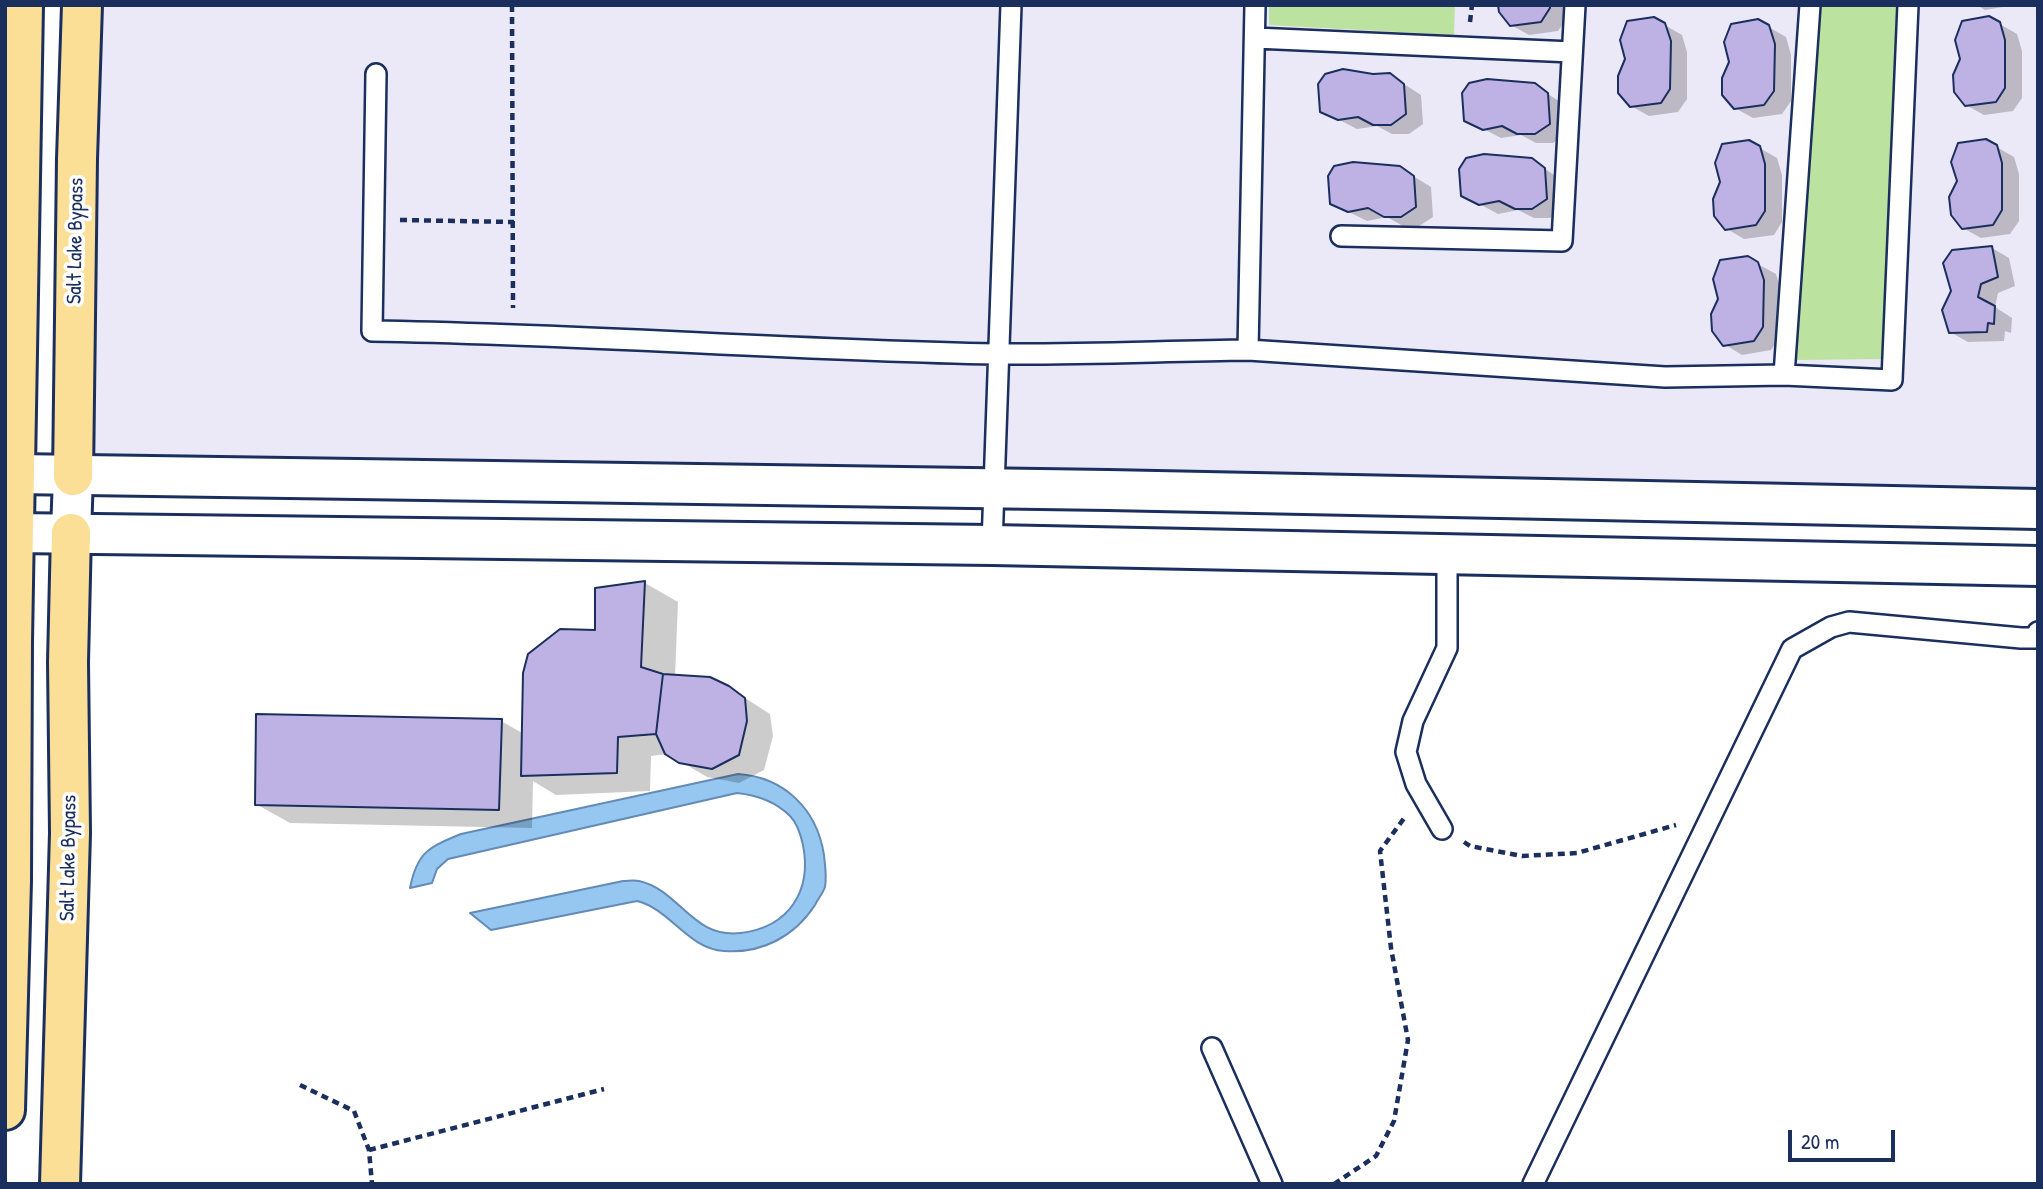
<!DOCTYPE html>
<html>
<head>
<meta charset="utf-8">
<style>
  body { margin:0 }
  #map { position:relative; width:2043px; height:1189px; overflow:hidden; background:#fff; font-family:"Patrick Hand",sans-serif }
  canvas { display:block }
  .frame { position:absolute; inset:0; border:7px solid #1b2f5e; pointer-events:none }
  .scale { position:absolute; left:1788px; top:1130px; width:107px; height:32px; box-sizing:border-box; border:4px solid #1b2f5e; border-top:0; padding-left:9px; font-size:21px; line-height:24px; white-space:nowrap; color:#1b2f5e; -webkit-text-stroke:5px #fff; paint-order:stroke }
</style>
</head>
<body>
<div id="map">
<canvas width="2043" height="1189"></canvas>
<div class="frame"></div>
<div class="scale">20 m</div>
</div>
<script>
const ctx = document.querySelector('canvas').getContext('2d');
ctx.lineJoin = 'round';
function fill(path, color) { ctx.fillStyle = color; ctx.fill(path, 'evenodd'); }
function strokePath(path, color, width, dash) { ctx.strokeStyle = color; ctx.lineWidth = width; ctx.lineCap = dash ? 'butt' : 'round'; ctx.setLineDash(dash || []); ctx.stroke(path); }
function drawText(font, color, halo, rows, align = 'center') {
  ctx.font = font + ' "Patrick Hand",sans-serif'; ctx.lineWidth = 7; ctx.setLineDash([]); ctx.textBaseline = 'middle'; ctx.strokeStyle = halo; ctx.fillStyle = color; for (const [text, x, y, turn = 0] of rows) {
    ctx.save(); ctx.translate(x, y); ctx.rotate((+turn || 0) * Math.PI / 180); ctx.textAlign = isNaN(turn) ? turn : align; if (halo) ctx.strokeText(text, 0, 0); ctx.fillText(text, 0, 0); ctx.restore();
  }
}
fill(new Path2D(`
  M97,5H2038V491L917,474L94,453L89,189Z`), '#ebe8f7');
fill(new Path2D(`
  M1269,5H1455L1454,35L1269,25Z
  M1816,5H1900L1883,359L1796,360Z`), '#bbe29e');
const water = new Path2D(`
  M738,774C784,777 817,809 824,855C825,866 827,876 825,887C823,893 818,899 815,905C795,936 762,954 724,951C688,949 670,909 637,901L491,930L470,913L623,881C628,881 634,880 639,881C680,890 692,939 741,933C789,927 812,891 803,845C801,836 797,823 790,816C776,802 756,795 737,793L448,859L437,869L432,883L410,888C417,852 429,847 461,834Z`);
fill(water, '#95c7f1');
strokePath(water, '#648ab6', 2);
fill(new Path2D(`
  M1500,5H1567V18L1558,31L1529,35L1511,25Z
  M1977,5H2015L1985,10Z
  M1989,18L2017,34L2022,51V98L2013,111L1984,115L1966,105L1961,59Z
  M1654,19L1682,35L1687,52V99L1678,112L1649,116L1631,106Z
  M1758,21L1786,37L1791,55V101L1782,114L1753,118L1735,108Z
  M1390,75L1421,95L1423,124L1409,134H1392L1377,126L1357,129L1322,111L1373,76Z
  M1534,85L1565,105L1567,134L1553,143H1536L1521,135L1501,138L1466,120Z
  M1986,141L2014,157L2019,174V221L2010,234L1981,238L1963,228L1959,182Z
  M1749,142L1777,158L1782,175V222L1774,235L1744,239L1727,229Z
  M1531,160L1562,180L1564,209L1550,218H1534L1518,210L1498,214L1463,195Z
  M1400,168L1431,187L1433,217L1419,226H1403L1387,217L1367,221L1331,203Z
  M1992,248L2009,258L2015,286L1998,293L1995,307L2012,318L2011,333L2005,331L2004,341L1968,342L1950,332L1953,291Z
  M1747,258L1776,274L1781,291L1780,337L1771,350L1742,355L1724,344L1720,299Z
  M645,583L678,602L675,676L728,687L770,714L773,736L764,770L739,783L707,777L668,754L651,756L650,791L556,795L533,781L532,828L290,823L256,804L501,721L524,734L596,632L597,589Z`), '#0003');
const building = new Path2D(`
  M1498,5H1550V8L1541,22L1510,26L1499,12Z
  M1989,16L2000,22L2005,40V88L1996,102L1965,106L1954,92L1953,75L1960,59L1955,40L1962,21Z
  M1654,17L1665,23L1671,41L1670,89L1661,103L1630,107L1618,93V76L1625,59L1620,40L1627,21Z
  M1758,19L1769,25L1775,44L1774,91L1764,105L1734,109L1722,95V78L1729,62L1724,42L1731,24Z
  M1343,69L1373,74L1390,73L1404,84L1406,114L1391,125H1373L1358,117L1338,120L1320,112L1318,84L1325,74Z
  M1487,79L1535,83L1548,93L1550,124L1535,134H1517L1502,126L1483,130L1464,121L1462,93L1469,83Z
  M1986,139L1997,145L2002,163V210L1993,225L1962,229L1951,215L1949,197L1957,181L1951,162L1958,143Z
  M1749,140L1760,146L1765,164V211L1756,225L1725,230L1714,216L1713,199L1720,182L1715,163L1722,144Z
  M1484,154L1532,158L1545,168L1547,199L1532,209H1515L1499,201L1479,205L1461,196L1459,169L1466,158Z
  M1353,162L1400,166L1414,176L1416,207L1401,217H1384L1368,208L1348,212L1330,204L1328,176L1334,166Z
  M1992,246L1998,277L1981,284L1978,297L1995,306L1994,324L1988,323L1987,332L1949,333L1942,310L1951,291L1943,263L1952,250Z
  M1748,256L1758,262L1764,280L1763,327L1754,341L1723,346L1712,331L1711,314L1718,299L1713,279L1720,260Z
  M645,581L641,667L663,674L656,734L618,737L617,773L521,776L523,673L528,654L560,629L595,630V588Z
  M663,674L710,677L729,686L745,698L747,721L739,755L712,769L679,763L665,754L656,734Z
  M256,714L502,719L499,810L255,805Z`);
fill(building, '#bdb2e3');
strokePath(building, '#1b2f5e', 2);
const service = new Path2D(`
  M1255,38L1572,52
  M376,74L372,331C580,334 787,350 995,354C1079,355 1164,351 1248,350L1255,5
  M1341,236L1562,241L1575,5
  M1248,350L1665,377L1784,375L1892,380L1908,5
  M1784,375L1810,5
  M992,545L1011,5
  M1442,829L1416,784L1406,752L1413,721L1447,648V554
  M1212,1048L1272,1184
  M1533,1184L1792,649L1831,627L1849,622L2021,638H2036L2038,632`);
const tertiary = new Path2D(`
  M71,533L73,476`);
const secondary = new Path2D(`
  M15,474L1108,490L2038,509
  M14,533L992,545L2038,566`);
const primary = new Path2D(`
  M73,476L77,159L82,5
  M5,1110L11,881L12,641L23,5
  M60,1184L70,833L68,662L71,533`);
strokePath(service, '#1b2f5e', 24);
strokePath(tertiary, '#1b2f5e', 44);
strokePath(secondary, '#1b2f5e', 44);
strokePath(primary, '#1b2f5e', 44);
strokePath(new Path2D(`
  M512,5L513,308
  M1470,22L1472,5
  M400,220L514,222
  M1464,842L1470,846L1522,856L1577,853L1676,825
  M300,1085L354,1111L369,1150L372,1184
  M369,1150L604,1089
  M1334,1184L1376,1156L1394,1121L1408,1040L1391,948L1380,851L1405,817`), '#1b2f5e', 4.5, [7, 5]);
strokePath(service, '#fff', 19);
strokePath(tertiary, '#fff', 38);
strokePath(secondary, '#fff', 38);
strokePath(primary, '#fbdf96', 38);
drawText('21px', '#1b2f5e', '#fff', [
  ["Salt Lake Bypass",76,241,-89],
  ["Salt Lake Bypass",69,858,-89]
]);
</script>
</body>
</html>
